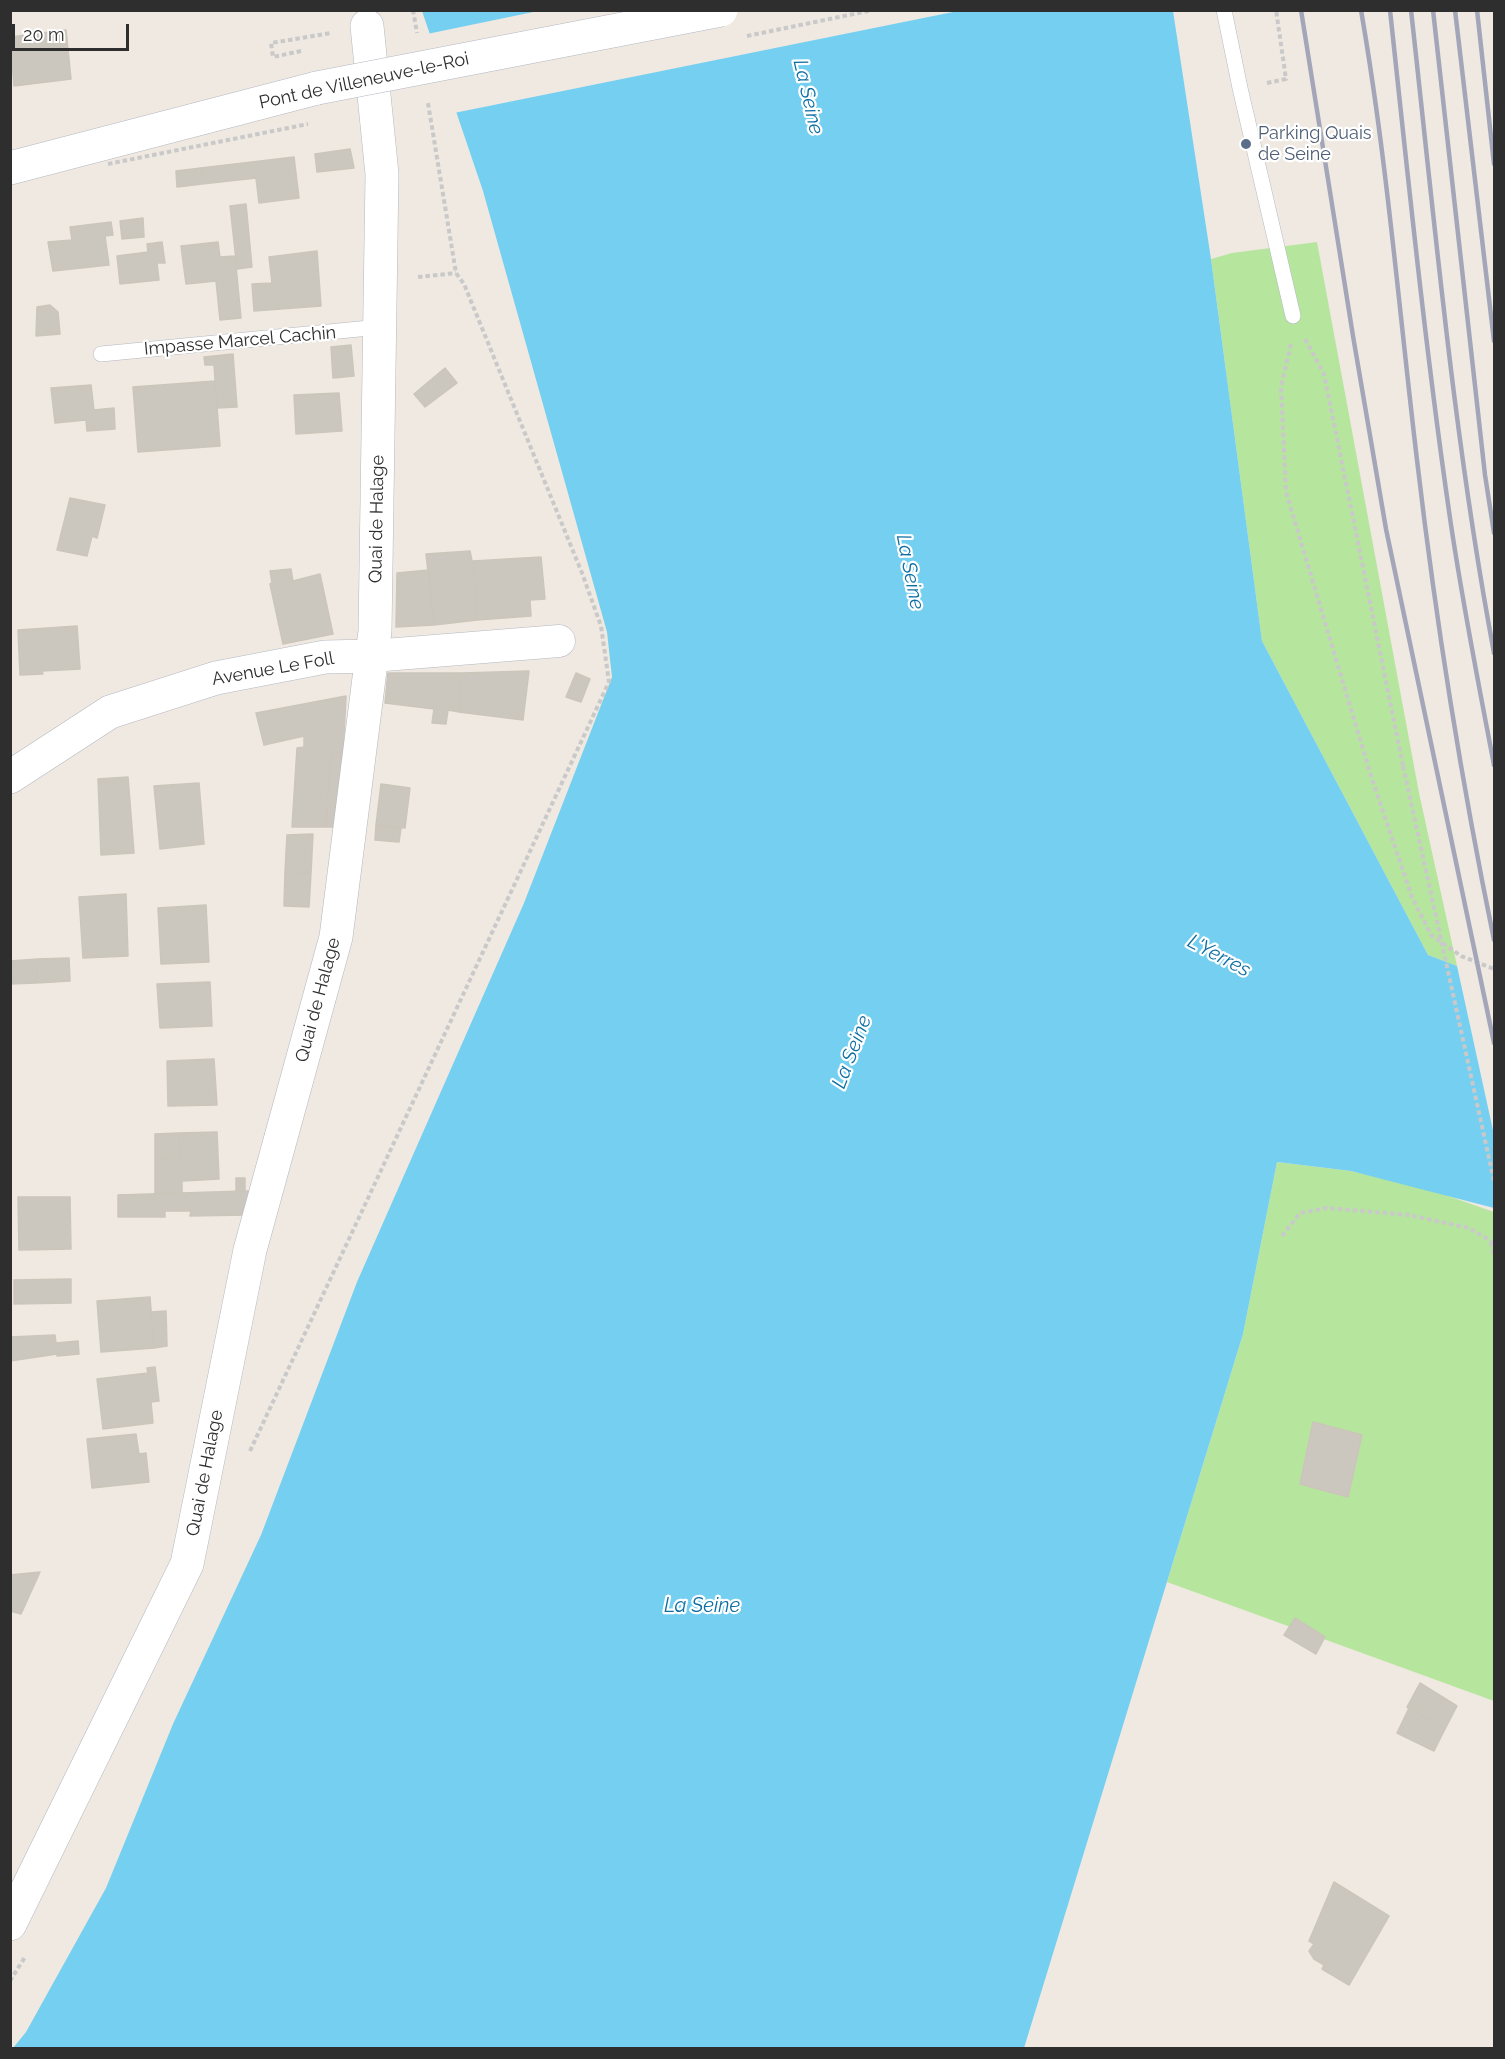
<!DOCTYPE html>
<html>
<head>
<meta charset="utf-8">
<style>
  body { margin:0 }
  #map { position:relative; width:1505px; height:2059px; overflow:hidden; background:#efe9e1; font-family:Raleway,sans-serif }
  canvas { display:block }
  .frame { position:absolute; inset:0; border:12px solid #2e2e2e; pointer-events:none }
  .scale { position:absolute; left:12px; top:24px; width:117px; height:27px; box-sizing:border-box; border:3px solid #2e2e2e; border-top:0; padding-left:8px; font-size:18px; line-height:21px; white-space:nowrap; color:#2e2e2e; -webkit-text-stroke:4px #fff; paint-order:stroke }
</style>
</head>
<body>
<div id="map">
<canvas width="1505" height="2059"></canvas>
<div class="frame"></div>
<div class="scale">20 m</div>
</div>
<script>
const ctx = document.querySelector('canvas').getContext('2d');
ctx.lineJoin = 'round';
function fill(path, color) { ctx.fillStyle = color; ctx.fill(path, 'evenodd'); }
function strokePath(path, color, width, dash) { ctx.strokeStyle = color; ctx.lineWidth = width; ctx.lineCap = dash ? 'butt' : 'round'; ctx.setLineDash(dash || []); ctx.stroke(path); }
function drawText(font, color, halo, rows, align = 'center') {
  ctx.font = font + ' Raleway,sans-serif'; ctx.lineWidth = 4.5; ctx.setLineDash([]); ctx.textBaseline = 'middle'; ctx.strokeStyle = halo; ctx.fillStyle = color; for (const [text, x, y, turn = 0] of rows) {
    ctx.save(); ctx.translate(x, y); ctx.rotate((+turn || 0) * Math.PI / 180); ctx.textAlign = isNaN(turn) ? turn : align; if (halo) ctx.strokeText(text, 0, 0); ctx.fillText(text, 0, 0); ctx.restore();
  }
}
fill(new Path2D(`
  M1317,242L1419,793L1457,966L1428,955L1262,641L1211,259L1232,253Z
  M1277,1162L1351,1171L1434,1191L1494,1212V1701L1167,1582L1243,1334Z`), '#b6e59e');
fill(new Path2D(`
  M422,11H1173L1211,259L1262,641L1428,955L1494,980V1208L1351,1171L1277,1162L1243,1334L1024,2048H13L26,2032L106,1888L173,1724L261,1535L357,1282L524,903L612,677L607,632L483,191Z`), '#75cff0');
fill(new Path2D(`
  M543,10L958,11L454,113L427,34Z
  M1457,963L1494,977V1135L1457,966Z`), '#efe9e1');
const building = new Path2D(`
  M66,30L71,79L14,86L10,37Z
  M350,149L354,168L317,172L315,154Z
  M294,157L299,198L259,203L256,178L202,184L201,168Z
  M201,168L202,184L177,187L176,171Z
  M246,204L252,267L237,269L230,206Z
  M143,218L144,237L122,239L120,221Z
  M111,222L113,235L105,236L109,265L53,271L48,242L72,240L70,227Z
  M162,242L165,263H157L159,280L120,284L117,256L148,252L147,244Z
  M218,242L220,257L235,256L241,318L220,320L216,281L186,284L181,246Z
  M317,251L321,306L254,311L252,284L272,283L269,257Z
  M50,305L58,312L60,334L36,336L37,307Z
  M351,345L354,376L333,378L331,347Z
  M233,354L237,407L217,408L214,365H205L204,357Z
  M445,368L457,383L425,407L414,394Z
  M215,381L220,446L138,452L133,387Z
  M91,385L94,410L114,408L115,429L87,431L86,420L55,423L51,388Z
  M339,393L342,431L296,434L294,395Z
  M70,498L105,505L97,538L92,536L87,556L57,550Z
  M470,551L472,561H473L477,620L434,625L426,554Z
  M541,557L545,599L530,600L531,616L477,620L473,561Z
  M291,569L293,581L320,574L333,634L283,644L270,584L272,583L270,571Z
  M429,570L434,625L396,627L397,573Z
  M77,626L80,669L42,671L43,674L20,675L18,630Z
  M529,671L523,720L459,712L462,673Z
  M388,673H462L459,712L448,710L446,724L432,723L434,709L385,703Z
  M576,673L590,679L581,702L566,697Z
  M346,696L343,753L331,752L326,827H292L297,748L304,747V736L264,745L256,713Z
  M331,752L343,753L339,827H326Z
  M128,777L134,853L101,855L98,779Z
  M199,783L204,844L160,849L154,786Z
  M381,784L410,788L405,828L376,825Z
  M376,825L401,828L399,842L375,840Z
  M313,834L311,873L285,872L287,835Z
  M285,872L311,873L309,907L284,906Z
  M126,894L128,956L83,958L79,897Z
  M206,905L209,962L161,964L158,908Z
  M69,958L70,981L36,983L38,959Z
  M38,959L36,983L10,984V961Z
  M210,982L212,1026L160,1028L157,984Z
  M214,1059L217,1105L168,1106L167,1061Z
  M217,1132L219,1179L182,1181V1193L155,1194V1159L180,1158L179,1133Z
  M179,1133L180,1158L155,1159V1134Z
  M236,1178H245V1191L236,1192Z
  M245,1191H253L247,1215L190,1216L191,1211H165V1217H118V1195Z
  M18,1197H70L71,1249L19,1250Z
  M71,1279V1303L14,1304V1280Z
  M150,1297L154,1348L101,1352L97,1301Z
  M166,1311L167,1346L154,1348L151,1312Z
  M55,1335L56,1343L78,1341L79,1354L57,1356V1354L10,1361V1337Z
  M155,1367L159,1401L151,1402L153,1423L103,1429L97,1379L148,1373L147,1368Z
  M1313,1422L1362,1435L1348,1497L1300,1484Z
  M136,1434L139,1454L146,1453L149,1482L92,1488L87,1439Z
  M40,1572L21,1614L10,1611V1575Z
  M1295,1618L1325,1637L1316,1654L1284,1635Z
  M1420,1683L1457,1706L1445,1729L1407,1707Z
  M1409,1708L1445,1729L1434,1751L1397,1733Z
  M1334,1882L1389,1916L1349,1985L1322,1969L1324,1965L1314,1959L1309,1951L1314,1944L1309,1941Z`);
fill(building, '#cbc7bf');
strokePath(building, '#cbc5ba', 1.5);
const lane = new Path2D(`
  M1224,10L1240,88L1293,316
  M101,354L380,327`);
const street = new Path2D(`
  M372,656L559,641`);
const secondary = new Path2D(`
  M10,168L317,88
  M10,777L110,712L216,678L325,657L372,656
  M10,1924L187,1564L250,1250L336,937L375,631L382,174L367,26`);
strokePath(lane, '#b4b7c1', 16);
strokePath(street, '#b4b7c1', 33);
strokePath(secondary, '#b4b7c1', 34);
strokePath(new Path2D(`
  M413,10L417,33
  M301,51L273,57L271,43L331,33
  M1267,83L1286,79L1276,10
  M418,277L456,273
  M1305,339L1324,374L1403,766
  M1291,344L1281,386L1286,492L1371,776L1412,897L1431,935L1461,956L1494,969
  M1282,1236L1300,1213L1327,1208L1409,1215L1469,1228L1494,1243
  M1491,1242L1494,1257
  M250,1451L609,682L601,626L582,573L464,284L456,273L428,103
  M10,1981L25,1957`), '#c9c9c9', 4, [4.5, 3]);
strokePath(lane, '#fff', 15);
strokePath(street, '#fff', 32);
strokePath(secondary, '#fff', 33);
strokePath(new Path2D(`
  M1301,10L1353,336L1386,529L1494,1043
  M1361,10C1387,160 1399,310 1417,460C1436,622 1461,780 1494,940
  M1390,10C1408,177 1425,345 1449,511C1461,596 1478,681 1494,765
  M1411,10C1435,225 1454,441 1494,653
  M1433,10L1485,475L1494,533
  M1455,10L1494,341
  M1477,10L1494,164`), '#a3a6b8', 4.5);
const secondaryBridge = new Path2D(`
  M317,88L721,10`);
strokePath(secondaryBridge, '#b4b7c1', 34, []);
strokePath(new Path2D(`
  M747,36L873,10
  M108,164L308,124
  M1403,766L1494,1181`), '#c9c9c9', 4, [4.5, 3]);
strokePath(secondaryBridge, '#fff', 33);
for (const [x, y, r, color] of [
  [1246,144,6,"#5c6f8a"]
]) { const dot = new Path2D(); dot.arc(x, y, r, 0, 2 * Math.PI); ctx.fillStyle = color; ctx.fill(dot); strokePath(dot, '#fff', 2); }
drawText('18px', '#2e2e2e', '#fff', [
  ["Pont de Villeneuve-le-Roi",364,81,-12],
  ["Impasse Marcel Cachin",240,341,-5],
  ["Quai de Halage",377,519,-89],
  ["Avenue Le Foll",273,669,-10],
  ["Quai de Halage",318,1000,-75],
  ["Quai de Halage",205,1473,-79]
]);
drawText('18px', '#4e5e75', '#fff', [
  ["Parking Quais",1258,134],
  ["de Seine",1258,155]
], 'left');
drawText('italic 20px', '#0d6fa3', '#fff', [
  ["La Seine",808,97,77],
  ["La Seine",910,572,79],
  ["L'Yerres",1219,956,28],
  ["La Seine",852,1052,-69],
  ["La Seine",702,1606]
]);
</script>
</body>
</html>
